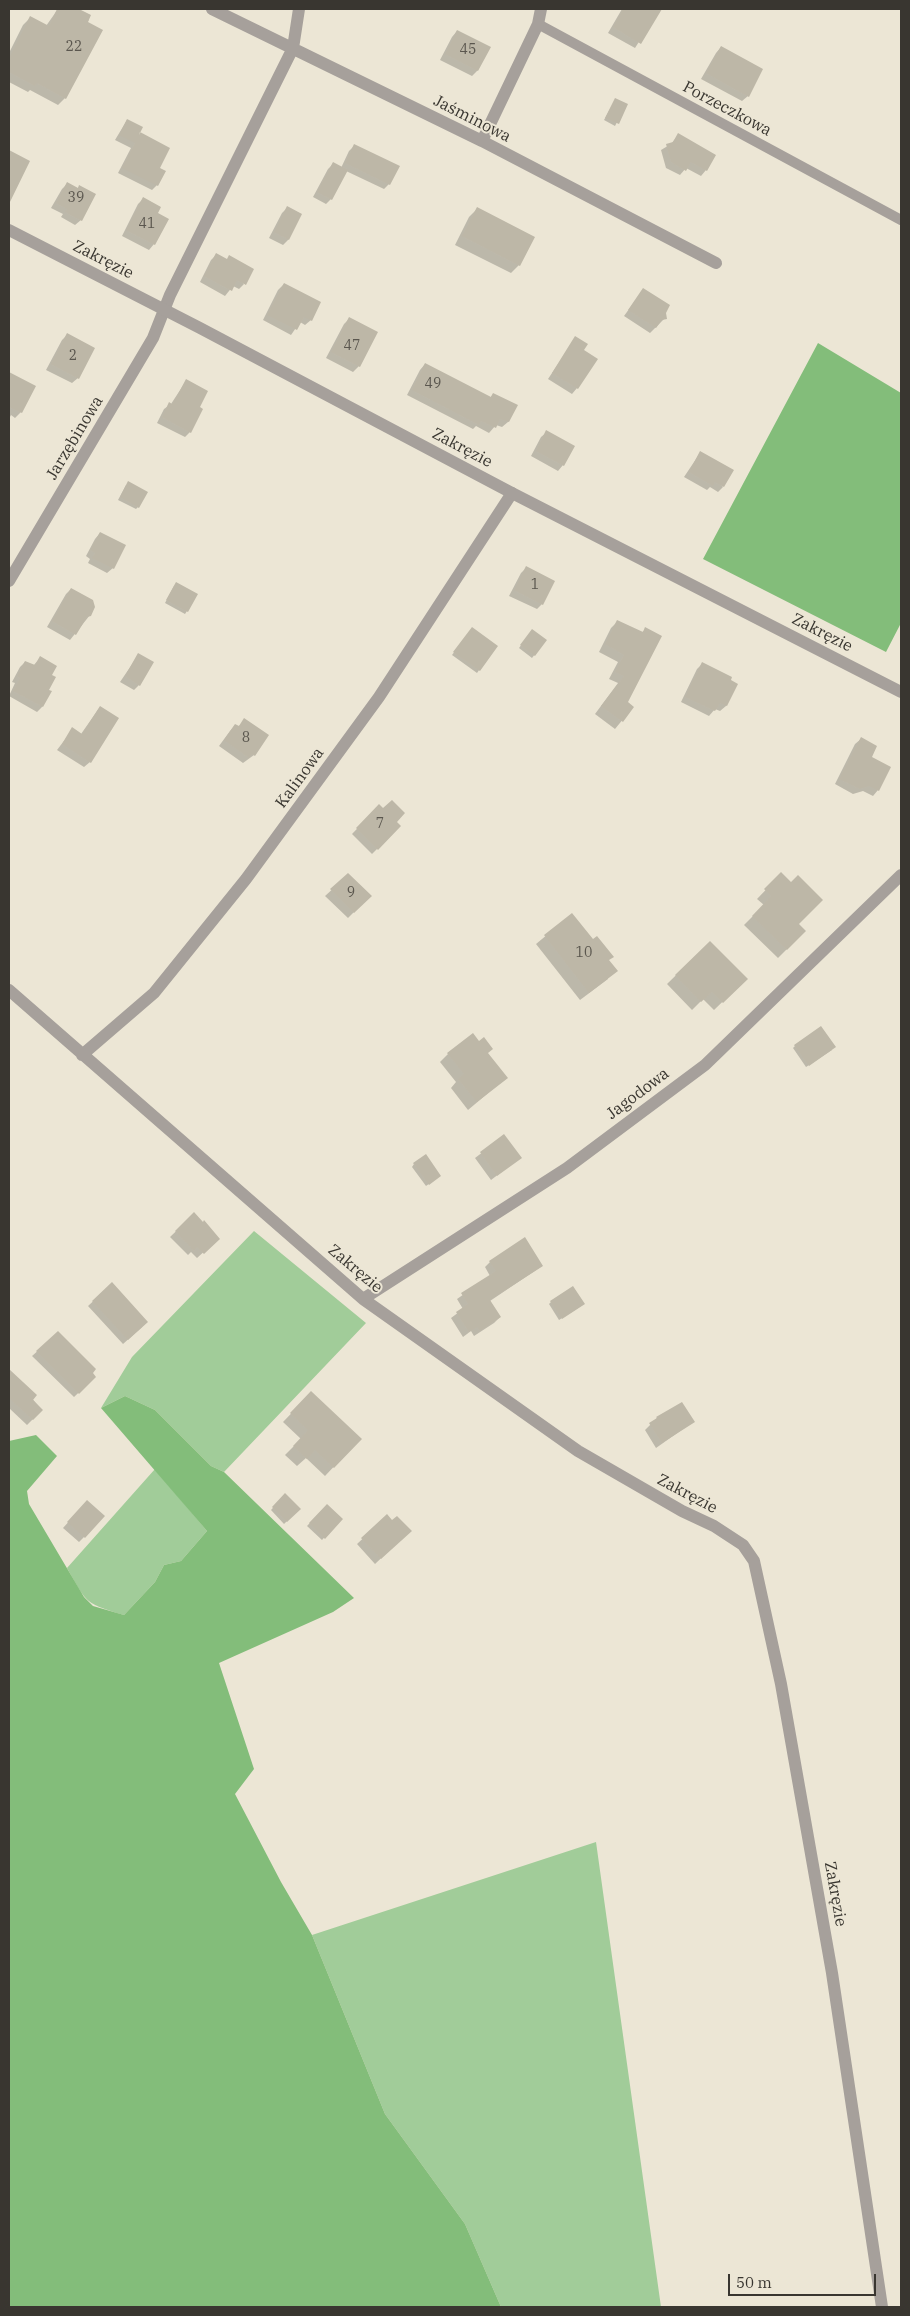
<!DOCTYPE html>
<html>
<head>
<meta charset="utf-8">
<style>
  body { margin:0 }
  #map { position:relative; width:910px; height:2316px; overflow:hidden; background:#ece6d5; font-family:"IBM Plex Serif",serif }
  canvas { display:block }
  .frame { position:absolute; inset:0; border:10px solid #393630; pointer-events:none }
  .scale { position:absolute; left:728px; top:2274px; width:148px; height:22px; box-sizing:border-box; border:2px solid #393630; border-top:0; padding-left:6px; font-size:15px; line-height:18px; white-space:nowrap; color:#393630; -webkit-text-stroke:4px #ece6d5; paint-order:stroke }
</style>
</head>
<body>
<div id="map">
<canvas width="910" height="2316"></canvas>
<div class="frame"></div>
<div class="scale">50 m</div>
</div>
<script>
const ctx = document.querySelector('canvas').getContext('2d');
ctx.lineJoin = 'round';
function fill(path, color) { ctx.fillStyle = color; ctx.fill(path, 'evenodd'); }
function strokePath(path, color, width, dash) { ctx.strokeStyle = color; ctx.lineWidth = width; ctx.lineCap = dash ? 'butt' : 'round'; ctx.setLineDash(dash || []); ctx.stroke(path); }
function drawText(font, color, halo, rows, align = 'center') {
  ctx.font = font + ' "IBM Plex Serif",serif'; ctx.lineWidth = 4; ctx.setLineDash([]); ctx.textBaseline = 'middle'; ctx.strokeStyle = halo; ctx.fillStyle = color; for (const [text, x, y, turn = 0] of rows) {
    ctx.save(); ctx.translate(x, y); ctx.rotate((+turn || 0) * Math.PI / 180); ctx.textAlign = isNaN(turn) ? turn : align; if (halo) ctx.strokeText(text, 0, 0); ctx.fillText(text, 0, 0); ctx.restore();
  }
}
fill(new Path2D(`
  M254,1231L366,1323L224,1472L211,1466L155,1410L125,1396L101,1408L132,1357Z
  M155,1469L207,1531L181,1561L164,1565L155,1582L124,1615C84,1603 87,1603 67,1568Z
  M596,1842L661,2307H501L465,2224L385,2114L312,1935Z`), '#a1cc99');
fill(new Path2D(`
  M818,343L901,393V623L886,652L703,559Z
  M125,1396L155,1410L211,1466L224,1472L354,1598L333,1612L219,1663L254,1769L235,1794L281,1882L312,1935L385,2114L465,2224L501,2307H9V1441L36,1435L57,1456L27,1491L29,1504L84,1597L93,1606L124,1615L155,1582L164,1565L181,1561L207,1531L101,1408Z`), '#83bd7a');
fill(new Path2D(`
  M58,9L71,13L77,9L90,15L65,98L58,105L30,90L28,92L9,82V53L23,25L30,18L46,26Z
  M622,9H652L658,12L635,48L608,33Z
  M457,31L489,47L477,71L472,76L440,60L452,37Z
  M721,47L748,96L742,101L701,79L716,53Z
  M615,100L626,105L615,126L604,120Z
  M127,120L158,169L157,185L152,190L118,173L131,148L115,140Z
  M679,134L706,170L701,176L686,168L680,175L666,168L661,150L671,144Z
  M355,145L389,184L384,189L346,171L331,199L326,204L313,197L328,169L333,164L341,168L349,151Z
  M67,184L77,189L79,187L81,220L75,225L61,217L63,214L51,208L62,189Z
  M143,199L157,214L154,244L149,250L122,236L138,204Z
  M288,207L301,214L288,240L283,245L269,238L282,213Z
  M477,209L519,265L511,273L455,245L469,217Z
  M216,255L244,284L239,289L233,286L225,296L200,282L211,260Z
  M284,284L311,320L305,325L300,322L291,335L263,320L278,290Z
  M643,290L665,318L650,333L624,316Z
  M349,319L359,366L353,372L326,358L344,324Z
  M67,335L78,378L72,383L46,370L62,340Z
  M576,337L582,350L577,388L572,394L548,379Z
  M425,364L490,398L493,394L516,405L508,422L502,427L496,425L489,433L476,426L473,429L407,395L420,370Z
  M9,373L34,386L21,412L15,418L11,415L9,419Z
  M186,381L198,408L190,432L185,437L157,423L164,409L171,404Z
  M547,432L563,465L558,471L531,456L541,437Z
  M700,453L723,487L718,492L710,487L707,490L684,477Z
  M126,485L138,507L136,509L118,500Z
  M100,533L113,568L107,573L88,563L90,559L86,556L95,539Z
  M526,568L542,604L537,609L509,596L521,573Z
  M174,586L187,611L185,614L165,603Z
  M71,589L90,615L70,640L47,627L66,594Z
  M618,621L641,633L646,629L626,702L633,707L615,729L595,714L618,683L609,679L618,662L599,652L611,628Z
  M470,631L496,646L477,673L452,655Z
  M530,633L546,640L532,658L519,648Z
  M139,654V685L134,690L120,682Z
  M40,658L51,675L42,707L37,712L9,696L15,683L12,682L20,667L25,662L33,666Z
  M702,664L736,684L726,706L720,711L715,709L709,716L681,702L697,669Z
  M100,707L90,762L84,767L57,750L73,729L81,734Z
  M245,720L254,755L243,763L219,746L230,731L235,725L238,727Z
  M861,739L870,758L878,790L873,796L863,791L853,794L835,784L855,744Z
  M379,806L400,826L372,854L352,834Z
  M781,874L797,924L805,931L778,958L744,925L764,905L757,899Z
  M348,875L370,896L348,918L325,896Z
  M572,914L608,961V979L580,1000L536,944Z
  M710,942L746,979L714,1010L703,999L692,1010L667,984Z
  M795,1046L832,1050L806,1067L793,1048Z
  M487,1053L506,1078L468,1110L451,1088L456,1082L440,1062L448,1054Z
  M504,1136L520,1158L491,1180L475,1158Z
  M414,1164L437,1178L426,1186L412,1167Z
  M194,1214L218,1239L197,1258L191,1252L188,1255L170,1237Z
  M490,1262L542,1266L490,1301L500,1317L494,1323L474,1336L471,1331L463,1337L451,1318L463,1309L457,1299L490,1276L485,1267Z
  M112,1284L142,1327L123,1344L88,1306Z
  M551,1302L581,1306L559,1320L549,1304Z
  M58,1333L95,1377L74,1397L32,1356Z
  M9,1372L42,1410L27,1425L9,1408Z
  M311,1393L360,1439L325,1476L306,1458L297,1466L285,1455L301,1439L283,1422Z
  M657,1418L693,1422L656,1448L645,1430Z
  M285,1495L299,1509L284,1524L271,1510Z
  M327,1505L341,1519L322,1540L307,1526Z
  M82,1507L84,1537L79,1542L63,1528Z
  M387,1516L392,1522L410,1531L375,1564L357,1544Z`), '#0003');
fill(new Path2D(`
  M57,9H79L91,15L88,22L103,30L66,99L37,83L35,86L9,72V58L30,16L49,26Z
  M623,9H662L641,44L613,27Z
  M457,30L491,47L478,71L445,54Z
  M721,46L763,69L749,97L706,73Z
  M615,98L628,104L619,124L605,118Z
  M127,119L143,127L139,135L140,132L170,148L160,168L166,171L158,186L122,168L135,143L119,135Z
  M678,133L716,155L707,171L691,162L686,171L671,162L666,144L673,142Z
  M354,144L400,166L390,185L345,163Z
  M9,150L30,161L9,204Z
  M333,162L348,170L332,200L317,192Z
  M67,182L78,188L79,185L96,194L82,221L65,212L67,209L56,203Z
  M143,197L161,207L158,213L169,219L155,245L126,230Z
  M287,206L302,214L289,240L274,232Z
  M477,207L535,237L520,266L462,236Z
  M216,253L227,259L229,255L254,269L246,285L237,280L232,291L204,276Z
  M284,283L321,302L312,321L304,317L297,330L267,315Z
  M643,288L670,305L666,313L667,319L662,320L656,328L628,310Z
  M349,317L378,332L360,367L331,352Z
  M67,333L95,348L79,379L51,364Z
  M575,336L588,344L584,350L598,359L578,389L552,373Z
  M425,363L491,397L493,393L518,405L509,422L500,419L496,428L481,421L479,425L412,390Z
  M9,372L36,386L22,413L9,407Z
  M186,379L208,391L200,407L203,409L191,433L162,417L169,402L172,404L177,396Z
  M546,430L575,446L564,466L536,451Z
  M700,451L734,470L724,487L715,482L713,486L689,472Z
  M128,481L148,492L139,508L120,497Z
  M100,532L126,545L114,569L92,558L95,553L90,550Z
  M526,566L555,581L543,605L514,590Z
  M176,582L198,594L188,612L166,600Z
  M71,588L93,600L95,607L91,616L87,617L76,635L52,621Z
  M617,620L643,632L645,627L662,636L628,702L634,707L623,722L601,706L624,676L615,672L624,655L605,644Z
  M472,627L498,646L480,671L453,652Z
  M532,629L547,640L535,656L520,645Z
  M138,653L154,662L140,686L125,676Z
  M40,656L57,666L52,675L56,677L49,690L52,691L43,707L13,691L20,678L17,676L25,661L35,665Z
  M702,662L732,677L731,680L738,684L727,706L720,703L715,711L685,697Z
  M100,706L119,718L91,763L62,744L72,727L82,734Z
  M244,718L269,735L255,756L252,754L249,758L224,740L235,724L239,726Z
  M861,737L877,746L872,757L891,767L879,791L869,786L860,789L839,779Z
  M392,800L405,813L397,822L401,826L378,850L356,828L379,804L383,808Z
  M781,872L791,882L798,875L823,900L799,924L806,931L787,950L752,916L771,896L764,889Z
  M348,873L372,896L354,913L330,889Z
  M572,913L593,939L597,936L614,957L609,960L618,971L589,993L544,935Z
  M710,941L748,979L723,1003L712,992L701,1002L675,975Z
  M821,1026L836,1047L809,1066L794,1045Z
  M473,1033L479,1041L484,1037L493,1049L488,1053L508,1078L477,1102L458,1079L464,1074L447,1053Z
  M504,1134L522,1158L497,1176L480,1152Z
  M426,1154L441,1176L429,1185L413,1163Z
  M194,1212L203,1222L204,1220L220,1239L204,1254L197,1247L194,1251L175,1231Z
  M525,1237L543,1266L490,1300L501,1317L480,1331L477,1327L469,1332L456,1312L468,1304L461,1293L496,1271L489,1261Z
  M112,1282L148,1322L128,1340L92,1301Z
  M573,1286L585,1304L562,1319L550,1301Z
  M58,1331L96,1369L93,1373L96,1377L79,1394L36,1351Z
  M9,1369L37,1395L33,1400L43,1410L33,1420L9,1398Z
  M311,1391L362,1439L334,1468L315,1450L307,1459L293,1446L308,1430L290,1413Z
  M682,1402L695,1422L662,1443L649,1423L657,1418L656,1417Z
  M285,1493L301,1509L287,1522L272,1507Z
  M87,1500L105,1516L85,1538L67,1522Z
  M327,1504L343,1519L325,1539L309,1523Z
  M387,1514L392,1520L397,1516L412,1531L381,1559L361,1538Z`), '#bdb7a7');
strokePath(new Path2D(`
  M538,24L901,220`), '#a6a09b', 10);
strokePath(new Path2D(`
  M212,9L482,141L716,263
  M482,141L538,24L541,9
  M9,581L153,338L170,295L293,48L299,9
  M9,990L363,1299L578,1451L682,1511L714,1526L743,1545L754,1561L781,1684L832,1973L882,2307
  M82,1055L154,993L246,879L379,697L512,493
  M363,1299L567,1168L705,1065L901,875`), '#a6a09b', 12);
strokePath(new Path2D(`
  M9,230L200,328L512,493L901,692`), '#a6a09b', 12);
drawText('14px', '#5a564e', null, [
  ["22",74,47],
  ["45",468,50],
  ["39",76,198],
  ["41",147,224],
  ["47",352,346],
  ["2",73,356],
  ["49",433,384],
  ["1",535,585],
  ["8",246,738],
  ["7",380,824],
  ["9",351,893],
  ["10",584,953]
]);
drawText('16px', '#393630', '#ece6d5', [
  ["Porzeczkowa",727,109,28],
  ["Jaśminowa",472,119,27],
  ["Zakręzie",103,260,27],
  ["Jarzębinowa",75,438,-59],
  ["Zakręzie",462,448,28],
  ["Zakręzie",822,633,27],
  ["Kalinowa",300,778,-54],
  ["Jagodowa",638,1094,-37],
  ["Zakręzie",355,1269,40],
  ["Zakręzie",687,1494,28],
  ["Zakręzie",835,1894,80]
]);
</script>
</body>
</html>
